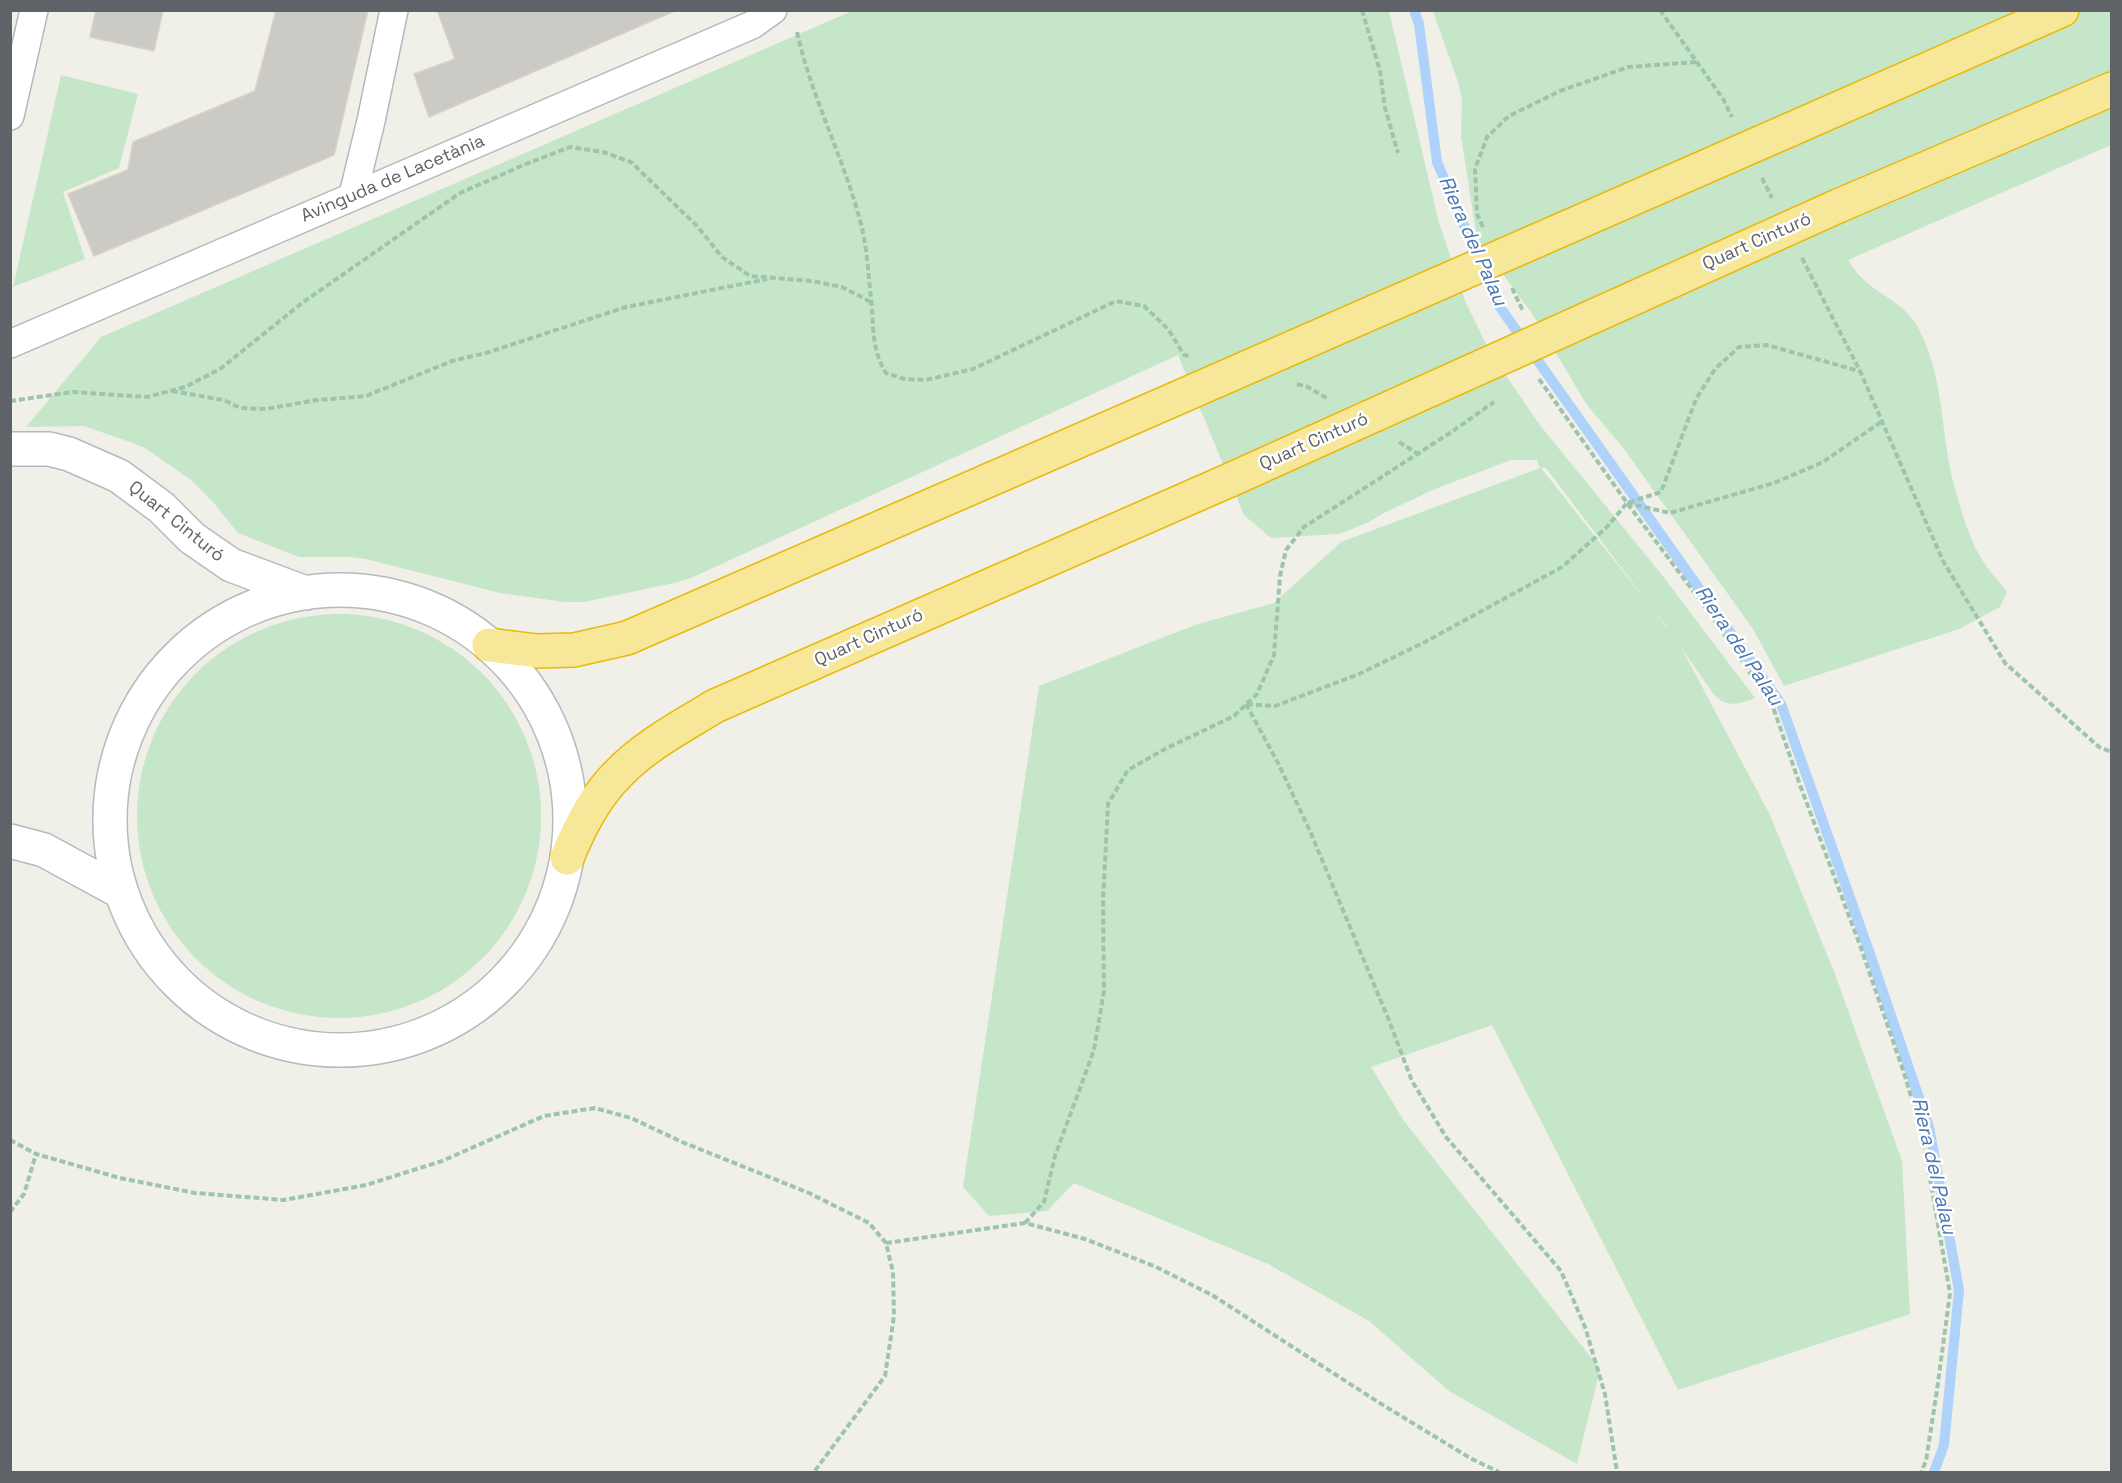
<!DOCTYPE html>
<html>
<head>
<meta charset="utf-8">
<style>
  body { margin:0 }
  #map { position:relative; width:2122px; height:1483px; overflow:hidden; background:#f0efe8; font-family:"Space Grotesk",sans-serif }
  canvas { display:block }
  .frame { position:absolute; inset:0; border:12px solid #5f6267; pointer-events:none }
</style>
</head>
<body>
<div id="map">
<canvas width="2122" height="1483"></canvas>
<div class="frame"></div>
</div>
<script>
const ctx = document.querySelector('canvas').getContext('2d');
ctx.lineJoin = 'round';
function fill(path, color) { ctx.fillStyle = color; ctx.fill(path, 'evenodd'); }
function strokePath(path, color, width, dash) { ctx.strokeStyle = color; ctx.lineWidth = width; ctx.lineCap = dash ? 'butt' : 'round'; ctx.setLineDash(dash || []); ctx.stroke(path); }
function drawText(font, color, halo, rows, align = 'center') {
  ctx.font = font + ' "Space Grotesk",sans-serif'; ctx.lineWidth = 5; ctx.setLineDash([]); ctx.textBaseline = 'middle'; ctx.strokeStyle = halo; ctx.fillStyle = color; for (const [text, x, y, turn = 0] of rows) {
    ctx.save(); ctx.translate(x, y); ctx.rotate((+turn || 0) * Math.PI / 180); ctx.textAlign = isNaN(turn) ? turn : align; if (halo) ctx.strokeText(text, 0, 0); ctx.fillText(text, 0, 0); ctx.restore();
  }
}
fill(new Path2D(`
  M852,11H1389L1438,219L1466,303L1490,352L1539,424L1662,575L1755,698C1740,704 1728,708 1715,696L1682,649L1770,815L1835,974L1902,1161L1910,1314L1678,1390L1492,1025L1371,1067L1404,1121L1600,1369L1577,1464L1449,1391L1369,1321L1268,1264L1074,1183L1047,1211L989,1216L963,1187L1039,686L1195,625L1274,603L1341,542L1540,468L1537,460H1511L1435,489L1386,512L1367,523L1339,534L1271,538L1244,515L1178,355L691,578L674,583L584,602H565L500,593L366,559L349,557H299L238,533L213,502L191,480L145,448L130,442L84,426L26,427L101,337ZM1541,468H1546L1667,628V627Z
  M1433,11H2111V145L1848,260C1852,265 1855,271 1859,275C1877,295 1904,302 1917,326C1944,374 1940,426 1952,477C1958,501 1965,525 1975,547C1983,564 1996,578 2007,592L2000,607L1959,629L1784,686L1753,629L1624,449L1587,405L1533,315L1477,239L1461,136L1462,101L1459,85Z
  M61,75L138,94L119,168L63,192L85,259L13,287Z
  M137 816a202 202 0 1 1 404 0a202 202 0 1 1-404 0Z`), '#c6e6c9');
strokePath(new Path2D(`
  M1414,10L1419,24L1437,162L1497,303L1781,704L1870,954L1929,1127L1959,1290L1944,1445L1934,1472`), '#aed2fa', 10);
const building = new Path2D(`
  M96,10H163L154,51L90,37Z
  M276,10H368L334,155L94,256L68,194L128,170L133,142L255,91Z
  M677,10L429,117L414,74L455,59L437,10Z`);
fill(building, '#cccac4');
strokePath(building, '#d5d2c7', 1.5);
const minor = new Path2D(`
  M10,116L34,10
  M353,195L371,121L394,10
  M10,344L752,25L773,10`);
const secondary = new Path2D(`
  M10,449H49L69,454L119,476L162,508L192,538L231,565L306,593
  M110 820a230 230 0 1 1 460 0a230 230 0 1 1-460 0Z
  M10,841L44,850L121,892`);
const motorway = new Path2D(`
  M1787,131L2062,10
  M1838,206L2112,89
  M489,645L537,651L574,650L627,638L1175,399
  M567,858C579,828 594,798 617,775C644,746 681,727 715,706L1230,480`);
strokePath(minor, '#b5b7bb', 30);
strokePath(secondary, '#b6b9be', 36);
strokePath(motorway, '#eab90e', 36);
strokePath(new Path2D(`
  M1362,10L1380,71L1385,108L1398,153
  M1660,10L1723,99L1732,117
  M797,32C811,96 842,154 859,217C867,243 868,272 871,298C874,325 871,349 886,373L904,379L926,380L973,369L1116,301L1144,306L1168,329L1184,355L1189,356
  M1762,178L1772,198
  M1483,227L1477,214L1475,169L1487,137L1509,116L1560,91L1628,67L1697,62
  M1802,258L1860,371L1943,561L2005,663L2099,747L2112,752
  M1512,288L1523,311
  M1539,379L1627,503L1709,612L1773,707L1800,785L1861,948L1904,1073L1922,1133L1950,1293L1937,1390L1926,1461L1921,1472
  M1297,384L1308,387L1328,399
  M172,391L224,400L240,408L266,409L317,400L366,396L452,361L486,353L626,307L767,279
  M10,401L73,392L147,397L185,387L220,369L302,303L460,193L526,164L570,147L603,152L631,162L697,226L722,257L750,276L812,281L842,287L871,302
  M1399,442L1418,454
  M1627,503L1670,513L1774,483L1823,462L1881,422
  M1246,704L1278,763L1310,831L1388,1018L1412,1081L1446,1137L1561,1271L1585,1327L1605,1394L1617,1472
  M1247,704L1275,706L1359,674L1425,642L1562,567L1606,528L1627,503L1661,492L1696,399L1715,369L1739,347L1767,345L1859,371
  M10,1140L36,1154L120,1178L195,1193L284,1200L366,1185L442,1161L544,1116L595,1108L631,1118L682,1142L809,1193L869,1223L886,1243L893,1272L894,1316L885,1376L814,1472
  M10,1212L24,1194L36,1154
  M1025,1223L1044,1202L1055,1156L1094,1050L1104,991L1103,900L1108,804L1128,770L1165,749L1234,716L1257,694L1274,655L1280,576L1286,550L1304,527L1453,431L1494,402
  M886,1243L1025,1223L1085,1239L1154,1266L1212,1295L1378,1402L1470,1458L1499,1472`), '#9ec4ad', 4, [6, 3]);
strokePath(minor, '#fff', 27);
strokePath(secondary, '#fff', 33);
strokePath(motorway, '#f7e798', 33);
const motorwayBridge = new Path2D(`
  M1175,399L1787,131
  M1230,480L1838,206`);
strokePath(motorwayBridge, '#eab90e', 36, []);
strokePath(motorwayBridge, '#f7e798', 33);
drawText('18px', '#5f6267', '#fff', [
  ["Avinguda de Lacetània",393,179,-23],
  ["Quart Cinturó",1757,242,-24],
  ["Quart Cinturó",1314,442,-24],
  ["Quart Cinturó",176,522,39],
  ["Quart Cinturó",869,638,-24]
]);
drawText('italic 20px', '#4d77b5', '#fff', [
  ["Riera del Palau",1472,241,66],
  ["Riera del Palau",1738,646,56],
  ["Riera del Palau",1933,1166,77]
]);
</script>
</body>
</html>
